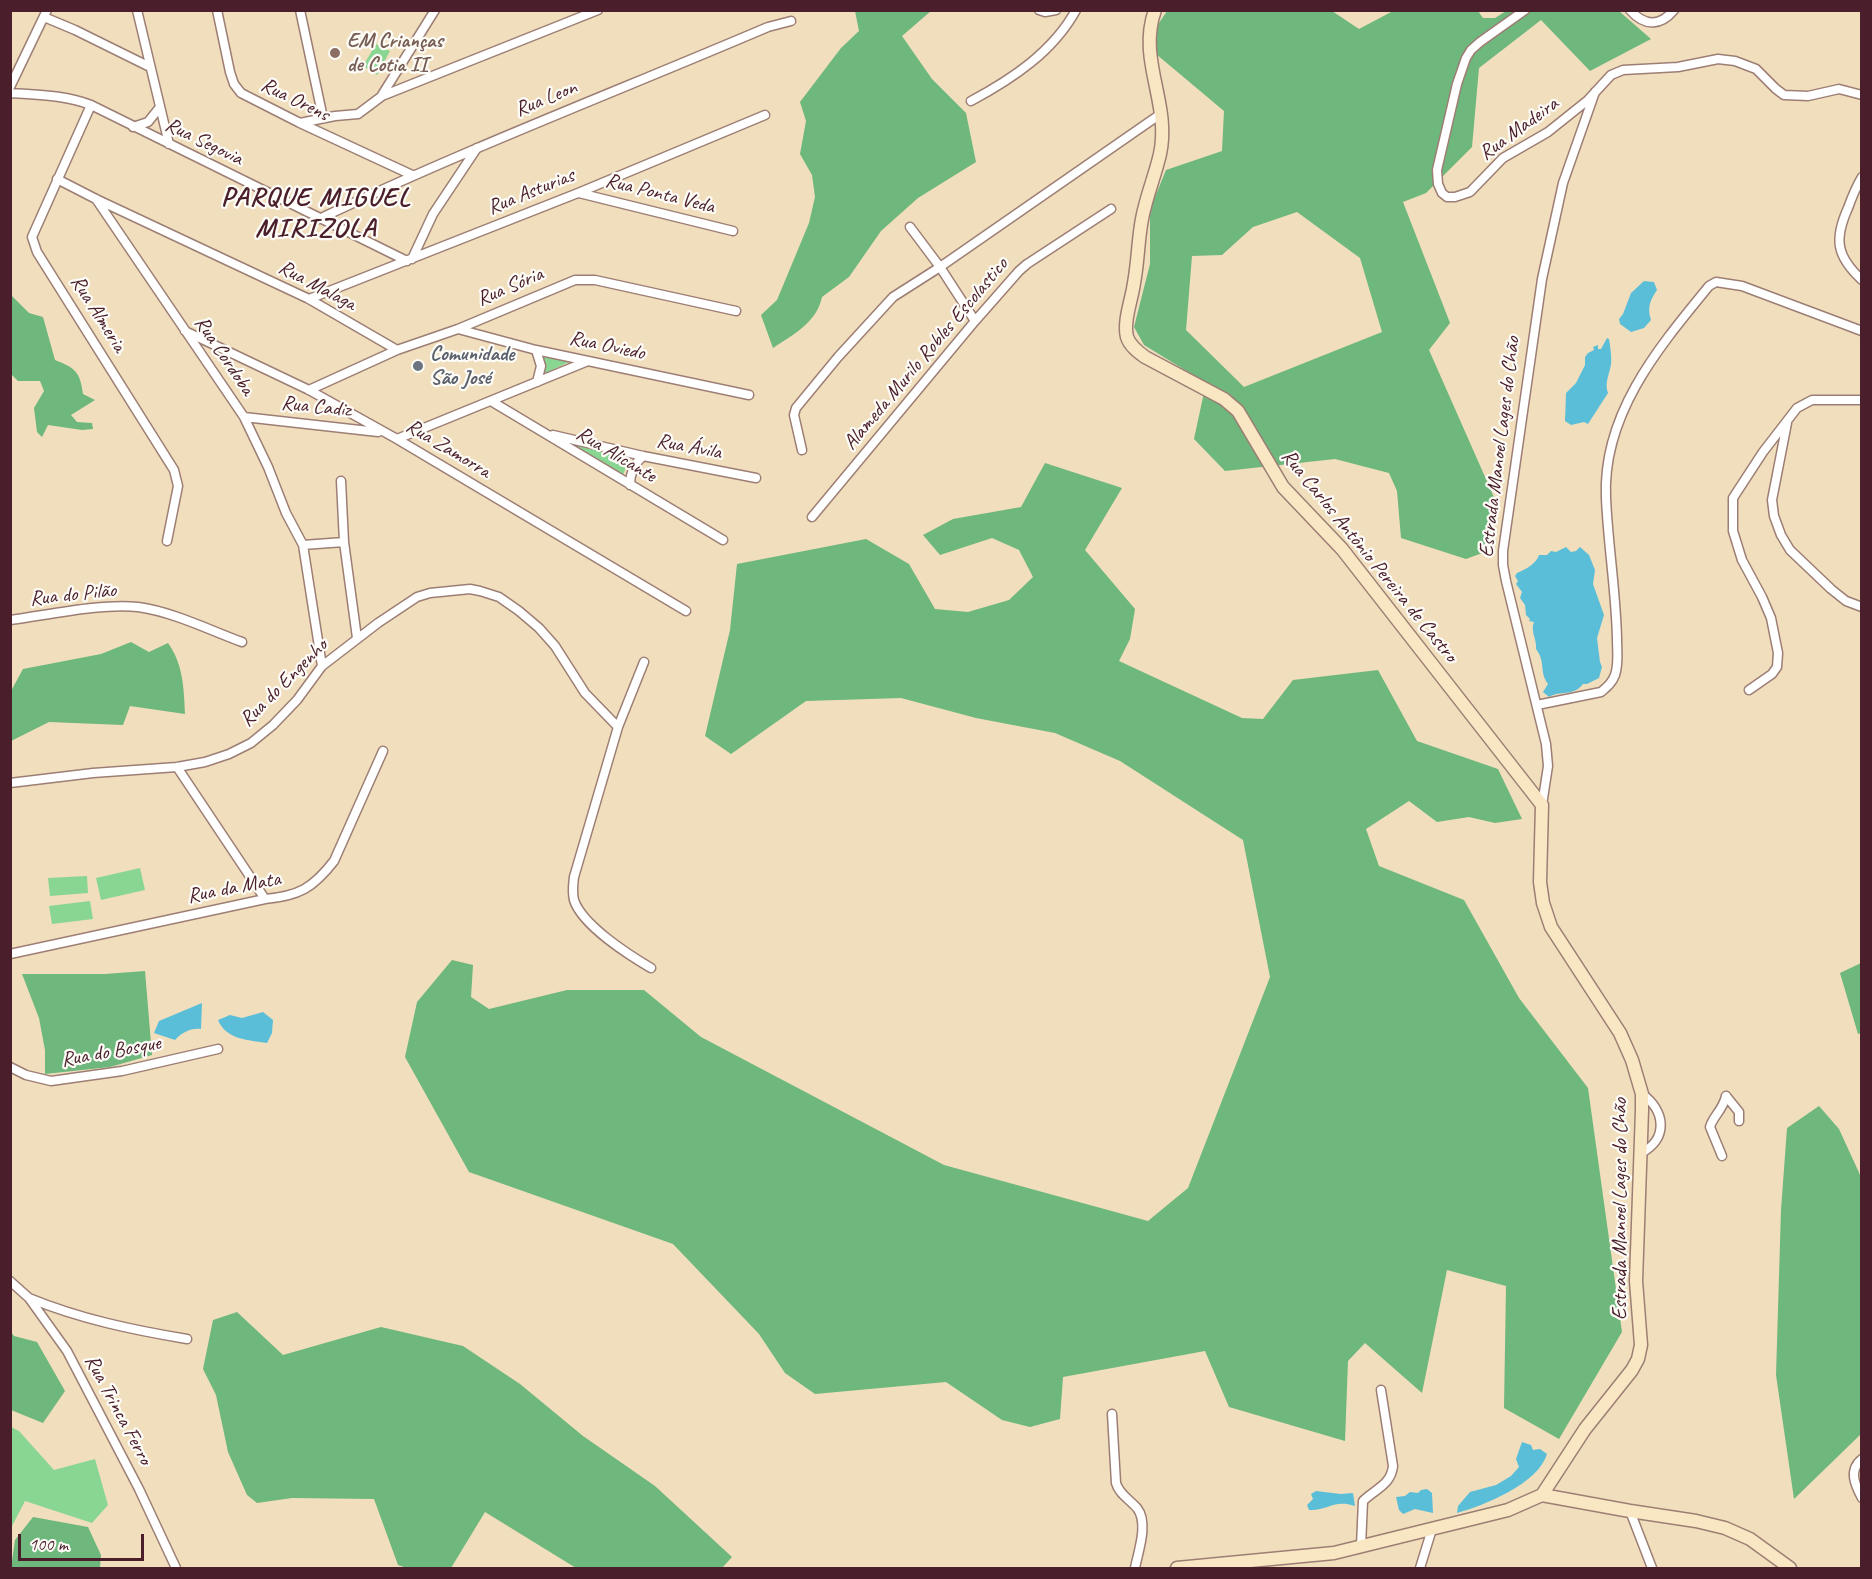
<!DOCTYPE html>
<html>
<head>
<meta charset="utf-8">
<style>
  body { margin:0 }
  #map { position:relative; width:1872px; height:1579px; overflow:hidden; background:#f0debd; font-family:Caveat,sans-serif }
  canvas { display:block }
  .frame { position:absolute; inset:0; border:12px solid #4a1f2b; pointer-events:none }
  .scale { position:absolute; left:18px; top:1534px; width:126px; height:27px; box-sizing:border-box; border:3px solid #4a1f2b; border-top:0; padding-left:8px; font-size:18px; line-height:21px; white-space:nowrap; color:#4a1f2b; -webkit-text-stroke:4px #fdfcf7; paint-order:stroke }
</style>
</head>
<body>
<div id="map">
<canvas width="1872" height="1579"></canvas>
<div class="frame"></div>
<div class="scale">100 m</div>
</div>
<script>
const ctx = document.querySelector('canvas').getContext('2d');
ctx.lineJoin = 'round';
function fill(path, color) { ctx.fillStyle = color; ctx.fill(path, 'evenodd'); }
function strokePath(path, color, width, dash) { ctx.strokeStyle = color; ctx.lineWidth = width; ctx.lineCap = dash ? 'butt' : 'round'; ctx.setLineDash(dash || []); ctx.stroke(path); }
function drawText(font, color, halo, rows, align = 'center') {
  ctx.font = font + ' Caveat,sans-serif'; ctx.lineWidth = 4.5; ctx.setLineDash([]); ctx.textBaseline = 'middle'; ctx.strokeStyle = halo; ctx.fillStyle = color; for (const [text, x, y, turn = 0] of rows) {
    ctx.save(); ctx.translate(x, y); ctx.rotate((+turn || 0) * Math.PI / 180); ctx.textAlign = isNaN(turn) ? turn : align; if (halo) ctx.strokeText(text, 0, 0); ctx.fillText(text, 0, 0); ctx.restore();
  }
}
fill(new Path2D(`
  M376,44L390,51L377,75L363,66Z
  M543,357L573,360L544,374Z
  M572,444L630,457L623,475Z
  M140,868L145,890L101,900L96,878Z
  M87,876L88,893L50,896L48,878Z
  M90,901L93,919L52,924L49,906Z
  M11,1427L19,1431L54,1470L95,1459L108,1505L92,1523L25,1501L11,1528Z`), '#89d693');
fill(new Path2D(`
  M855,11H931L902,36L932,79L966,113L976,162L918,198L881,231L849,277L822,297C817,322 793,335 773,348L761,315L777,300L809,223L815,197L812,175L800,154L806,121L800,102L841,48L859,31Z
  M1167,11H1332L1359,29L1393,11H1478L1483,18H1495L1506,11H1619L1651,39L1590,71L1541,20L1479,68L1472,147L1426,193L1403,202L1450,323L1429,350L1497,504L1485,552L1466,559L1401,538L1397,491L1389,473L1335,459L1225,471L1194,439L1206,383L1144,345L1134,327L1150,264V209L1166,170L1222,151L1224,111L1156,54L1157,26ZM1297,212L1360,258L1382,332L1244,387L1186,330L1192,256L1222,255L1253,227Z
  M11,295L29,313L43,317L55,360C75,368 80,371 83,394L95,400L71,415L77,422L92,423L93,429L82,430L48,425L42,437L37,432L34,408L44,391L40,381H18L11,374Z
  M1045,463L1122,488L1085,550L1135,609L1130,639L1119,661L1242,718L1263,719L1293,680L1378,670L1417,741L1498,769L1522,819L1495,823L1469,817L1437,822L1409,801L1366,829L1379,866L1464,900L1519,998L1588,1088L1622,1332L1559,1439L1504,1408L1506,1286L1447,1270L1422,1393L1365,1343L1348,1361L1345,1441L1229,1407L1205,1351L1063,1377L1060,1419L1030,1427L1002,1420L946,1382L815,1394L785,1373L759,1334L673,1244L469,1172L405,1057L417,1002L452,960L473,965L471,997L489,1009L567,990H644L701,1037L944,1165L1148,1221L1188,1188L1270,977L1243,840L1120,761L1055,733L976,718L901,698L806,701L731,754L705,736L730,630L737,564L866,539L909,564L935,609L968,612L1009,600L1033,577L1019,550L992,538L940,555L923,535L953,519L1021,507Z
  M131,642L149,652L168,643C183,664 184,688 185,714L130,706L123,725L49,722L11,741V691L23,669L101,654Z
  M1861,963V1033L1858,1034L1840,973Z
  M145,971L152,1055L110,1067L45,1074V1050L39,1018L22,974H105Z
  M1819,1106L1839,1129L1861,1177V1434L1794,1499L1776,1375L1781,1210L1787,1128Z
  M237,1312L283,1355L381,1327L463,1346L520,1384L583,1436L655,1486L732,1557L722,1568H576L485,1512L451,1568H407L398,1565L374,1499L292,1498L257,1503L247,1495L228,1452L216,1395L203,1369L213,1320Z
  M11,1332L14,1336L37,1342L65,1391L43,1423L11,1410Z
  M33,1517L88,1527L101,1555L100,1568H11L15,1540Z`), '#6eb77d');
fill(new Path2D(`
  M1644,281L1654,282L1657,290C1650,300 1647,308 1651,320L1644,328L1631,332L1620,324L1619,319L1623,314L1631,293Z
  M1607,338L1609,339C1610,345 1612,358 1611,364C1610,373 1604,383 1608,393L1588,424L1584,422L1571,425L1565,421L1566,393L1576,383L1585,365V357L1588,353L1594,350L1593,347L1598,345V349H1601Z
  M1566,547L1571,552L1576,551L1580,547L1589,555L1595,570L1593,584L1604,615L1597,638L1600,662L1602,667L1599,678L1587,684H1583C1573,697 1561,690 1549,697L1543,692L1548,684C1539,672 1546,662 1536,649C1537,639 1530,631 1534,622L1529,621L1530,619L1526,615L1525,605L1520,598L1522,592L1516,584L1518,581L1515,576L1517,573C1526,569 1536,564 1539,555H1547L1551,551L1556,552Z
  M202,1003L201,1029C190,1028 183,1032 175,1040L154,1033L159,1021Z
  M263,1012L273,1020L272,1033L267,1043C249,1040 226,1040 218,1020L230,1015L242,1018Z
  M1522,1442L1531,1445L1533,1450L1540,1449L1547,1454C1538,1484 1485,1505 1457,1513L1458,1506L1470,1492L1496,1485L1511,1476L1519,1467L1516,1459Z
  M1427,1489L1432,1493L1433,1513L1415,1509L1403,1514L1399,1510L1396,1497L1405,1496L1410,1492L1418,1493L1421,1490Z
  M1316,1491L1341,1494L1353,1493L1355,1506C1333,1499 1328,1511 1309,1510L1307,1505L1313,1499L1311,1494Z`), '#5bbed9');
const street = new Path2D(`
  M137,10L169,144
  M217,10L230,72L234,84L241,93L300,123L412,175
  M300,10L323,118
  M1039,10L1045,12L1056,10
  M1525,10L1480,42L1471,50L1466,58L1457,84L1437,170L1438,184L1442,193L1447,197H1455L1470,192L1503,158L1548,132L1588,100L1611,75L1623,70L1678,67L1718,59L1735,61L1756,69L1776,89L1784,95L1808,96L1839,89L1862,95
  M1630,10C1644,26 1660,27 1674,10
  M44,17L75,30L150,67
  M10,87L47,10
  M10,93C39,95 65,95 91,105L407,261
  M382,95L435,10
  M971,101C1012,79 1053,52 1076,10
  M91,105L32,237L37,252L174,470L178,486L167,541
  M300,123L335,116L358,114L382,96L598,10
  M133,127L148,122L160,107
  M1862,177C1856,187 1852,197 1848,208C1834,239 1836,256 1862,280
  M57,179L96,199L309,299L397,350
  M579,193L733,231
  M96,199L244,417L268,467L286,513L303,545L322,666
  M319,219C466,149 618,91 768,27L791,21
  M910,227L940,267L975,321
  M412,259L433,214L477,148
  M309,299L578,193L765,115
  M458,329L536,350L749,395
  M185,331L309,390L397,439L686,611
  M536,350L541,366L537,382
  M309,390L397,350L458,329L575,280H595L736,311
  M491,401L723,540
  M244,417L378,432
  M1787,423L1772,500L1774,516L1781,535L1790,550L1831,589L1846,601L1862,607
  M553,435L643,456L756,478
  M397,439L588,361
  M802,450L794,415L796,408L838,357L893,297L940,267L1162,113
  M341,481L344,542L357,638
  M630,485C630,473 634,464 643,456
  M812,517L975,321L1019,271L1027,264L1111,209
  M303,545L344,542
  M10,620C48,615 102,603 138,607C174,612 209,630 242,642
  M644,662L618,727L574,877C573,885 572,892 574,900C582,925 629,955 651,968
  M1749,690L1772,674L1777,667L1778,653L1771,618L1762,597L1742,560L1733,531V498L1763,452L1797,408L1812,400H1862
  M1537,705L1601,692C1607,687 1612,683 1615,675C1619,664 1617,650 1617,639C1616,591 1608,545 1606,498C1602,414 1659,347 1709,286L1716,282L1742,286L1862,331
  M177,767L265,899
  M10,783L93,773L177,767L205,762L229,754L251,743L273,725L297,700L322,666L378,623L417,597L430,593L470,589L480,591L499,597L519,611L539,628L555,646L585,693L618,727
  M1542,805L1548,766L1546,744L1506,581L1503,565V551L1542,279L1563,183L1595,92
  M10,954L265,899C299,896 313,888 334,861L383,751
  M10,1067L26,1075L51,1081L122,1071L218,1049
  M1726,1096L1739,1112V1121
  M1641,1153C1669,1139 1665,1110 1642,1094
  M1722,1156L1710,1127C1713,1116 1723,1110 1726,1096
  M10,1281L29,1298L67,1351L139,1489L176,1568
  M29,1298C80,1319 133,1330 187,1339
  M1112,1414L1116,1483C1119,1494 1129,1499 1137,1508C1149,1523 1138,1552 1135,1568
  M1862,1459C1848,1470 1855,1485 1862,1498
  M1630,1511L1652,1568
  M1361,1546L1363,1501C1375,1489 1391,1485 1393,1466L1381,1390
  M1420,1568L1432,1529`);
const secondary = new Path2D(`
  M1155,10C1137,60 1171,103 1160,154C1155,176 1146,197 1142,219C1138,240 1138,262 1134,283C1132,299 1123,321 1127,337C1130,346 1138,352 1145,357L1224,399L1238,411L1283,487L1342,549L1542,805L1540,882L1543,903L1551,927L1620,1033L1632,1060L1642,1094V1110L1636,1281L1641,1345L1638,1359L1632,1370L1585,1429L1542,1495L1508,1510L1334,1553L1177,1568
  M1542,1495L1630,1511L1696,1521L1725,1528L1750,1539L1790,1568`);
strokePath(street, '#9d7e74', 11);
strokePath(secondary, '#9d7e74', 15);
strokePath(street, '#fff', 8);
strokePath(secondary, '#f9e7c3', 12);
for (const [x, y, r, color] of [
  [335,53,6,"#8d6e63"],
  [418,366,6,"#6b7280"]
]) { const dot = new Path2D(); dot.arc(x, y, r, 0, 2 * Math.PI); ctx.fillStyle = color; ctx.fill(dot); strokePath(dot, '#fdfcf7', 2); }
drawText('bold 21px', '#785e54', '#fdfcf7', [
  ["EM Crianças",347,41],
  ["de Cotia II",347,65]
], 'left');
drawText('21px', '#4a1f2b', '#fdfcf7', [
  ["Rua Leon",546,99,-22],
  ["Rua Orens",295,100,26],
  ["Rua Madeira",1519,129,-36],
  ["Rua Segovia",204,142,26],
  ["Rua Asturias",531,192,-22],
  ["Rua Ponta Veda",660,194,14],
  ["Rua Malaga",317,286,28],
  ["Rua Sória",510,287,-23],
  ["Rua Almeria",98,314,58],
  ["Rua Oviedo",607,346,12],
  ["Alameda Murilo Robles Escolastico",926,354,-50],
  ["Rua Cordoba",224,356,56],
  ["Rua Cadiz",316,407,6],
  ["Rua Ávila",689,447,11],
  ["Estrada Manoel Lages do Chão",1500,447,-83],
  ["Rua Zamorra",448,449,31],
  ["Rua Alicante",616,455,31],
  ["Rua Carlos Antônio Pereira de Castro",1369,556,51],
  ["Rua do Pilão",73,595,-6],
  ["Rua do Engenho",284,683,-45],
  ["Rua da Mata",234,888,-11],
  ["Rua do Bosque",111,1052,-10],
  ["Estrada Manoel Lages do Chão",1620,1209,-90],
  ["Rua Trinca Ferro",118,1410,62]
]);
drawText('bold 21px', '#5b616d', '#fdfcf7', [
  ["Comunidade",430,354],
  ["São José",430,378]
], 'left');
ctx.letterSpacing = '1.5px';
drawText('bold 27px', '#4a1f2b', '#fdfcf7', [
  ["PARQUE MIGUEL",316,198],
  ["MIRIZOLA",316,229]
]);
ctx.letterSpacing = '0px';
</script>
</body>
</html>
